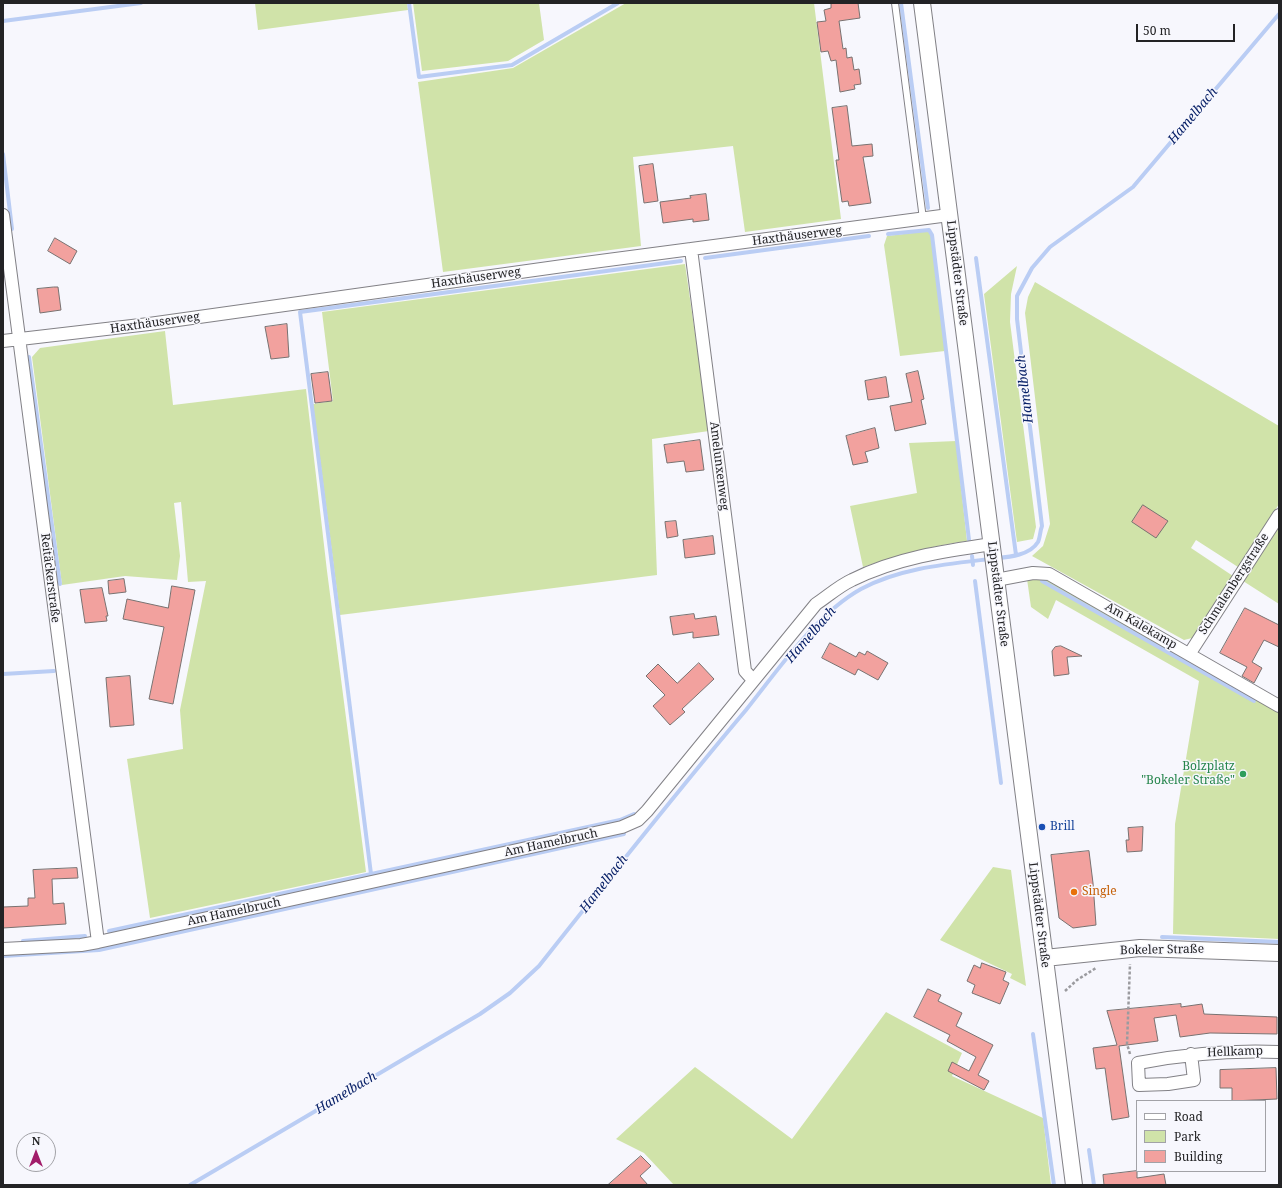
<!DOCTYPE html>
<html>
<head>
<meta charset="utf-8">
<style>
  body { margin:0 }
  #map { position:relative; width:1282px; height:1188px; overflow:hidden; background:#f7f7fd; font-family:"Noto Serif",serif }
  canvas { display:block }
  .frame { position:absolute; inset:0; border:4px solid #232325; pointer-events:none }
  .legend { position:absolute; left:1136px; top:1100px; width:130px; height:72px; box-sizing:border-box; background:#f7f7fd; border:1px solid #a2a2a7; margin:0; padding:5px 7px; list-style:none; font-size:12px; color:#232325 }
  .legend li { display:flex; align-items:center; gap:8px; height:20px }
  .legend b { width:20px; border:1px solid #a2a2a7 }
  .north { position:absolute; left:16px; top:1132px; width:40px; height:40px; box-sizing:border-box; background:#f7f7fd; border:1px solid #a2a2a7; border-radius:50%; rotate:0deg; font-size:11px; font-weight:700; line-height:16px; text-align:center; color:#232325 }
  .north::after { content:''; display:block; margin:auto; width:14px; height:18px; background:#a21c6a; clip-path:polygon(50% 0,100% 100%,50% 72%,0 100%) }
  .scale { position:absolute; left:1136px; top:24px; width:99px; height:18px; box-sizing:border-box; border:2px solid #232325; border-top:0; padding-left:5px; font-size:12px; line-height:14px; white-space:nowrap; color:#232325; -webkit-text-stroke:3px #f7f7fd; paint-order:stroke }
</style>
</head>
<body>
<div id="map">
<canvas width="1282" height="1188"></canvas>
<div class="frame"></div>
<ul class="legend">
<li><b style="height:5px;background:#fff"></b>Road</li>
<li><b style="height:11px;background:#d0e3a9"></b>Park</li>
<li><b style="height:11px;background:#f2a19e"></b>Building</li>
</ul>
<div class="north">N</div>
<div class="scale">50 m</div>
</div>
<script>
const ctx = document.querySelector('canvas').getContext('2d');
ctx.lineJoin = 'round';
function fill(path, color) { ctx.fillStyle = color; ctx.fill(path, 'evenodd'); }
function strokePath(path, color, width, dash) { ctx.strokeStyle = color; ctx.lineWidth = width; ctx.lineCap = dash ? 'butt' : 'round'; ctx.setLineDash(dash || []); ctx.stroke(path); }
function drawText(font, color, halo, rows, align = 'center') {
  ctx.font = font + ' "Noto Serif",serif'; ctx.lineWidth = 3; ctx.setLineDash([]); ctx.textBaseline = 'middle'; ctx.strokeStyle = halo; ctx.fillStyle = color; for (const [text, x, y, turn = 0] of rows) {
    ctx.save(); ctx.translate(x, y); ctx.rotate((+turn || 0) * Math.PI / 180); ctx.textAlign = isNaN(turn) ? turn : align; if (halo) ctx.strokeText(text, 0, 0); ctx.fillText(text, 0, 0); ctx.restore();
  }
}
fill(new Path2D(`
  M255,3H407L408,10L258,30Z
  M413,3H539L544,40L508,61L422,71Z
  M626,3H814L841,219L745,232L733,146L633,157L641,246L443,272L418,82L513,68Z
  M929,231L931,235L945,351L900,356L884,245L887,236Z
  M685,264L709,431L652,439L657,575L340,615L313,404L333,401L322,312Z
  M1017,266L1011,294L1010,322L1036,527L1033,539L1017,542L984,294Z
  M1035,282L1279,426V504L1238,567L1196,540L1191,548L1233,576L1192,638L1184,640L1032,556L1043,546L1050,524L1025,313L1028,297Z
  M165,331L173,405L306,389L327,571L366,872L150,918L127,759L183,749L180,710L206,581L188,582L181,502L174,503L180,556L177,580L125,576L62,585L32,357L40,348Z
  M956,441L967,541C931,546 898,555 863,567L850,506L917,493L909,443Z
  M1279,526V604L1243,581Z
  M1027,579H1050L1279,712V939L1173,934L1175,824L1199,681L1056,600L1048,619L1031,607Z
  M993,867L1011,870L1026,986L1010,978L1012,974L940,940Z
  M886,1012L962,1053L952,1076L1043,1118L1051,1185H674L644,1153L616,1139L695,1067L792,1139Z`), '#d0e3a9');
strokePath(new Path2D(`
  M409,3L419,77L512,65L618,3
  M901,3L928,208
  M3,21L141,3
  M3,154L12,229
  M888,234L929,230L932,235L969,540
  M705,258L869,236
  M976,258L1016,555
  M29,357L60,584
  M972,556L973,565
  M997,558C1010,557 1030,555 1038,542C1040,538 1040,531 1042,526L1017,319V296L1032,268L1050,247L1133,187L1279,14
  M975,581L1001,783
  M1042,581L1254,701
  M3,674L54,671
  M371,874L300,312L681,261
  M109,931L620,820L634,814
  M1162,937L1279,942
  M23,941L85,936
  M3,956L99,950L624,834
  M1033,1034L1054,1185
  M1089,1150L1094,1185
  M190,1185L480,1014L510,993L539,966C607,880 675,794 746,710C778,670 816,614 861,589C900,568 947,564 990,559`), '#bacdf4', 4);
const building = new Path2D(`
  M839,3H858L860,18L839,21L843,49L846,48L847,58L852,57L854,70L859,69L861,84L854,85L855,89L840,92L836,60L831,61L828,51L821,52L817,22L826,21L824,10L831,8V4Z
  M847,106L852,146L872,144L873,156L863,157L871,203L849,206L848,201L842,202L836,160H839L832,108Z
  M653,164L658,201L644,203L639,166Z
  M706,194L709,220L693,222V219L663,223L660,202L691,198L690,196Z
  M55,238L77,251L70,264L48,251Z
  M54,287H58L61,310L40,313L37,289Z
  M287,324L289,357L271,359L265,327Z
  M918,371L924,399L921,400L926,424L895,431L890,406L912,402L906,374Z
  M328,372L332,401L315,403L311,374Z
  M886,377L889,397L868,400L865,381Z
  M875,428L879,448L865,452L868,462L853,465L846,436Z
  M700,440L704,470L686,472L684,461L667,463L664,445Z
  M1143,505L1168,521L1156,538L1132,522Z
  M676,521L678,536L667,538L665,522Z
  M713,536L715,554L685,558L683,540Z
  M124,579L126,592L109,594L108,581Z
  M172,586L195,590L173,704L149,699L164,627L123,619L127,599L168,608Z
  M102,588L108,616H106L107,621L85,623L80,590Z
  M1245,608L1279,625V647L1264,640L1252,662L1262,668L1254,683L1242,676L1247,667L1220,653Z
  M694,614L695,619L716,616L719,635L693,638V632L673,635L670,617Z
  M830,643L856,657L859,652L865,655L867,651L888,663L878,680L858,669L855,675L822,658Z
  M1061,646L1082,656L1067,657L1069,674L1054,676L1052,651L1055,647Z
  M699,663L714,679L682,709L685,712L670,725L653,706L665,695L646,676L658,664L677,683Z
  M130,676L134,725L110,727L106,678Z
  M1143,827L1142,851L1127,852L1126,840H1129L1128,828Z
  M1089,851L1093,883L1096,925L1073,928L1059,918L1051,855Z
  M77,868L78,878L52,879L53,904L64,903L66,924L3,928V907L28,906V898H35L33,870Z
  M982,963L1006,972L1003,980L1009,983L1000,1004L972,993L975,985L967,981L974,965L980,968Z
  M928,989L941,995L938,1001L962,1013L956,1026L993,1045L978,1075L989,1081L984,1090L948,1071L952,1062L969,1071L976,1057L947,1041L950,1035L914,1017Z
  M1181,1004V1007L1202,1004L1204,1014L1277,1017V1034L1210,1033L1180,1037L1176,1015L1154,1018L1158,1041L1119,1046L1129,1117L1112,1120L1105,1068L1096,1069L1093,1048L1117,1045L1107,1011Z
  M1276,1068L1277,1099L1232,1101V1088H1220V1070Z
  M641,1156L651,1166L640,1176L648,1185H608Z
  M1137,1171V1178L1164,1174L1166,1185H1104L1103,1175Z`);
fill(building, '#f2a19e');
strokePath(building, '#787271', 1);
const lane = new Path2D(`
  M895,3L923,219`);
const street = new Path2D(`
  M3,215L98,942
  M691,249L745,671L753,680
  M3,341L149,324L570,265L949,215
  M996,580L1033,573L1049,574L1279,706
  M1190,653L1279,515
  M3,949L81,945L98,942L622,827L638,820L647,811L816,604C828,596 839,586 852,580C896,558 944,551 992,544
  M1191,1054L1194,1080L1168,1084L1139,1085L1138,1063C1185,1054 1231,1050 1279,1052`);
const secondary = new Path2D(`
  M922,3L1074,1185
  M1045,958L1140,948L1279,953`);
strokePath(lane, '#828186', 8);
strokePath(street, '#828186', 14);
strokePath(secondary, '#828186', 18);
strokePath(new Path2D(`
  M1065,991L1077,980L1096,968
  M1130,1054L1127,1044L1130,964`), '#9b9b9f', 2.5, [3, 2]);
strokePath(lane, '#fff', 6);
strokePath(street, '#fff', 12);
strokePath(secondary, '#fff', 16);
for (const [x, y, r, color] of [
  [1243,774,4,"#2e9e5b"],
  [1042,827,4,"#1a4fb4"],
  [1074,892,4,"#e8710a"]
]) { const dot = new Path2D(); dot.arc(x, y, r, 0, 2 * Math.PI); ctx.fillStyle = color; ctx.fill(dot); strokePath(dot, '#f7f7fd', 1.5); }
drawText('12px', '#232325', '#f7f7fd', [
  ["Haxthäuserweg",797,236,-7],
  ["Lippstädter Straße",957,273,83],
  ["Haxthäuserweg",476,278,-8],
  ["Haxthäuserweg",155,323,-8],
  ["Amelunxenweg",719,466,83],
  ["Reitäckerstraße",50,578,83],
  ["Schmalenbergstraße",1234,584,-57],
  ["Lippstädter Straße",998,594,83],
  ["Am Kalekamp",1141,626,30],
  ["Am Hamelbruch",551,843,-12],
  ["Am Hamelbruch",234,912,-12],
  ["Lippstädter Straße",1039,915,83],
  ["Bokeler Straße",1162,950,-1],
  ["Hellkamp",1235,1052,-2]
]);
drawText('12px', '#27864d', '#f7f7fd', [
  ["Bolzplatz",1235,767],
  ["\"Bokeler Straße\"",1235,781]
], 'right');
drawText('12px', '#164399', '#f7f7fd', [
  ["Brill",1050,827]
], 'left');
drawText('12px', '#c56008', '#f7f7fd', [
  ["Single",1082,892]
], 'left');
drawText('italic 13px', '#092168', '#f7f7fd', [
  ["Hamelbach",1193,116,-50],
  ["Hamelbach",1025,389,-97],
  ["Hamelbach",811,635,-49],
  ["Hamelbach",604,884,-52],
  ["Hamelbach",346,1093,-31]
]);
</script>
</body>
</html>
